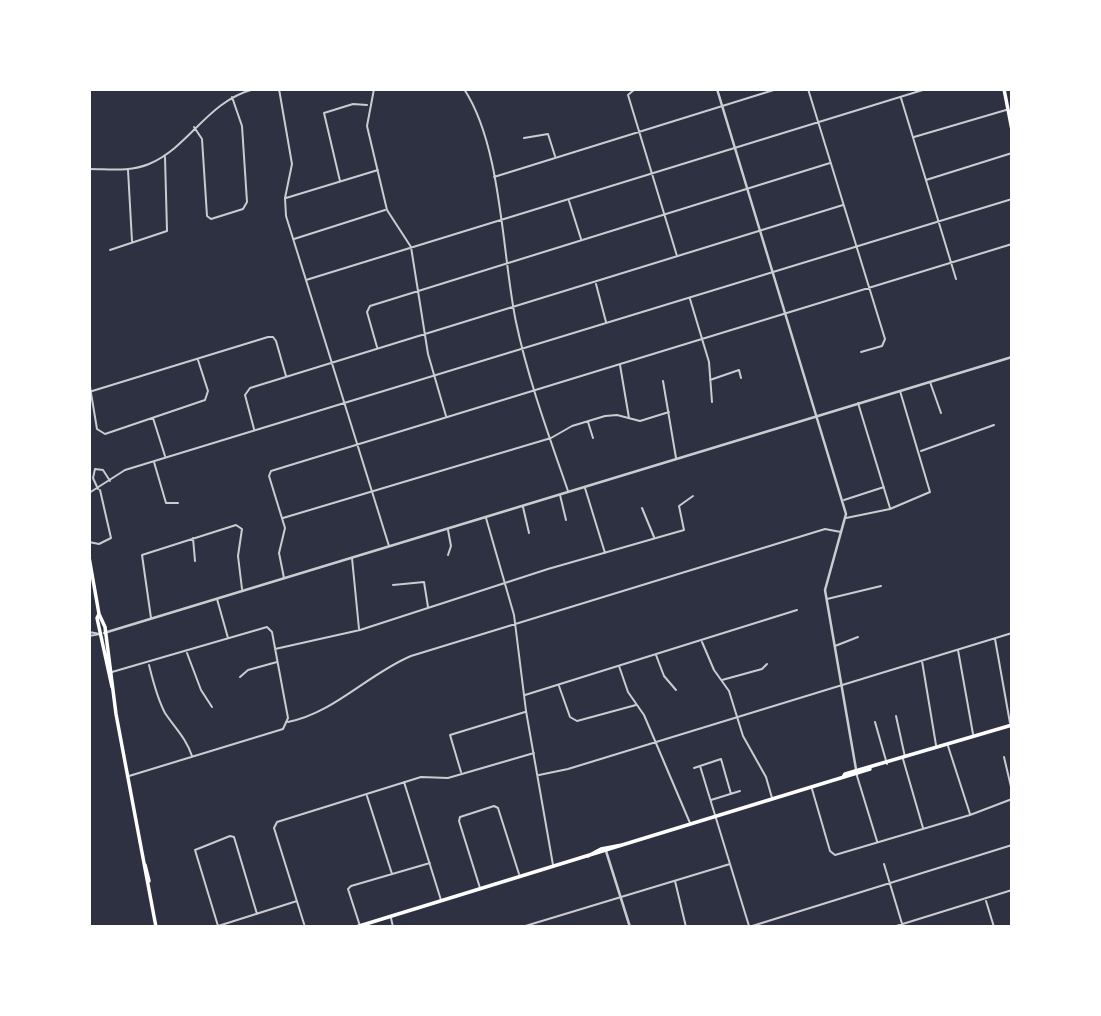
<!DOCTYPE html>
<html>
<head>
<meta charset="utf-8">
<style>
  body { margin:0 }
  #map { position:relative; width:1101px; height:1016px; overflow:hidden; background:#2d3142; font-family:"Public Sans",sans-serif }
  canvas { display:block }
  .frame { position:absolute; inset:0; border:91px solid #fff; pointer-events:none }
</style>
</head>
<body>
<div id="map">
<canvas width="1101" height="1016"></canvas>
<div class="frame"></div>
</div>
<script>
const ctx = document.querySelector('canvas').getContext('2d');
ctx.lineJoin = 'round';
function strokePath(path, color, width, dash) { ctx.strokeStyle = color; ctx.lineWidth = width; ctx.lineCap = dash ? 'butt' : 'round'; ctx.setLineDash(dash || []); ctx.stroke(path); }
strokePath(new Path2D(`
  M279,89L292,164L285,198L286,216L389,546
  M374,89L367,126L387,210L411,247L428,354L446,416
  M464,89C502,146 502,255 516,322C528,379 549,436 568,491
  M635,89L628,95L677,256
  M808,89L885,339L882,346L861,352
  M901,98L956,279
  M194,127L202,139L207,216L211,219L243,209L247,202L242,126L232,97
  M914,137L1006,110
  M524,138L548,134L555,156
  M89,169C109,169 130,172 149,164C191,146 206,102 254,89
  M128,170L132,241
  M494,177L777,89
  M926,180L1012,153
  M340,181L324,113L353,104L367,105
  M286,198L378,170
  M569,201L581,239
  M294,239L385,210
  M110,250L167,231L165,157
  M306,280L926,89
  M596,284L606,322
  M690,299L709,362L712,402
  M377,347L367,312L370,306L830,163
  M620,365L629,418
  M710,380L739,370L741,378
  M89,381L97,429L105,434L205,400L208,391L198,360
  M663,381L676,458
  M930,382L941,413
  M89,392L268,337H273L276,341L286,376
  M858,403L890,508
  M153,418L165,456
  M588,422L593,438
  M254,429L245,395L250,388L843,205
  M921,451L994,425
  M154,462L166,503H178
  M585,488L605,553
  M98,489L93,478L95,469L103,470L110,481
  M89,493L125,470L1012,199
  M560,495L566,520
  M844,500L884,487
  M523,507L529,533
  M642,508L654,537
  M283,518L551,438L572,426L605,416L617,415L640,421L669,412
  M486,518L514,615L526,711L553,865
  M846,518L890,509L930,492L900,391
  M448,530L451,546L448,555
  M193,538L195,561
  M89,542L99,544L111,538L100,490
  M352,558L359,629
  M284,578L279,553L285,528L269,476L271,471L1012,244
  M393,585L424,582L428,607
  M217,599L228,638
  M827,599L881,586
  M151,618L142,555L236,525L242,529L238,556L242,589
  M89,632L100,634
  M89,636L100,634
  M995,639L1010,723
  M702,642L714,670L729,691L743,736L766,777L772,798
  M835,646L858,637
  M275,649L360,630L548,569L684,530L679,506L693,496
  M958,650L973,734
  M187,653L201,690L212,707
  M656,655L664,676L676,690
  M922,661L936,745
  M149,665C153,681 157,698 165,713C175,728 186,738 192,756
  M619,666L628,692L644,715L690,823
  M112,672L267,627L272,632L288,718L283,729L129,776
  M240,677L248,670L277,662
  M722,680L762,669L767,664
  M559,686L570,717L577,721L636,705
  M525,695L797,610
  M896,716L905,757
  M288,722C334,713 368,674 411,656L825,529L841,532
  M875,722L887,764
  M948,746L970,814
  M1004,757L1012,791
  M903,759L923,828
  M700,766L749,926
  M694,768L721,759L731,794
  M461,772L450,735L525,712
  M539,775L568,769L1012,633
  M857,776L877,841
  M404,782L441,900
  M812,789L830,851L835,855L970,815L1012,799
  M367,796L392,874
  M711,800L740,791
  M884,864L903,927
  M675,881L686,927
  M480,888L459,821L460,817L494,806L498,808L519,874
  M986,901L994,927
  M391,918L393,927
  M218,926L195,850L230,836L234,837L257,914
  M360,926L348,889L351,886L430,863
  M215,927L297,901
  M305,927L274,828L277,822L421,777L448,778L534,753
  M522,927L730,864
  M749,927L1012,845
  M893,927L1012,890`), '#caccd0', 2);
strokePath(new Path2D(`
  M717,89L846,514L825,590L857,775
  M104,633L1012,357
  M606,851L630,927`), '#caccd0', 2.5);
strokePath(new Path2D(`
  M89,557L99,614L105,627L116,714L156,927
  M99,614L97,618L112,687
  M843,777L845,774L1012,725
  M588,856L601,849L622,845L870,769
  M145,865L149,881
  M356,927L622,845`), '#fff', 3.5);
strokePath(new Path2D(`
  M1004,89L1012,130`), '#fff', 3.5);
</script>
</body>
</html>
